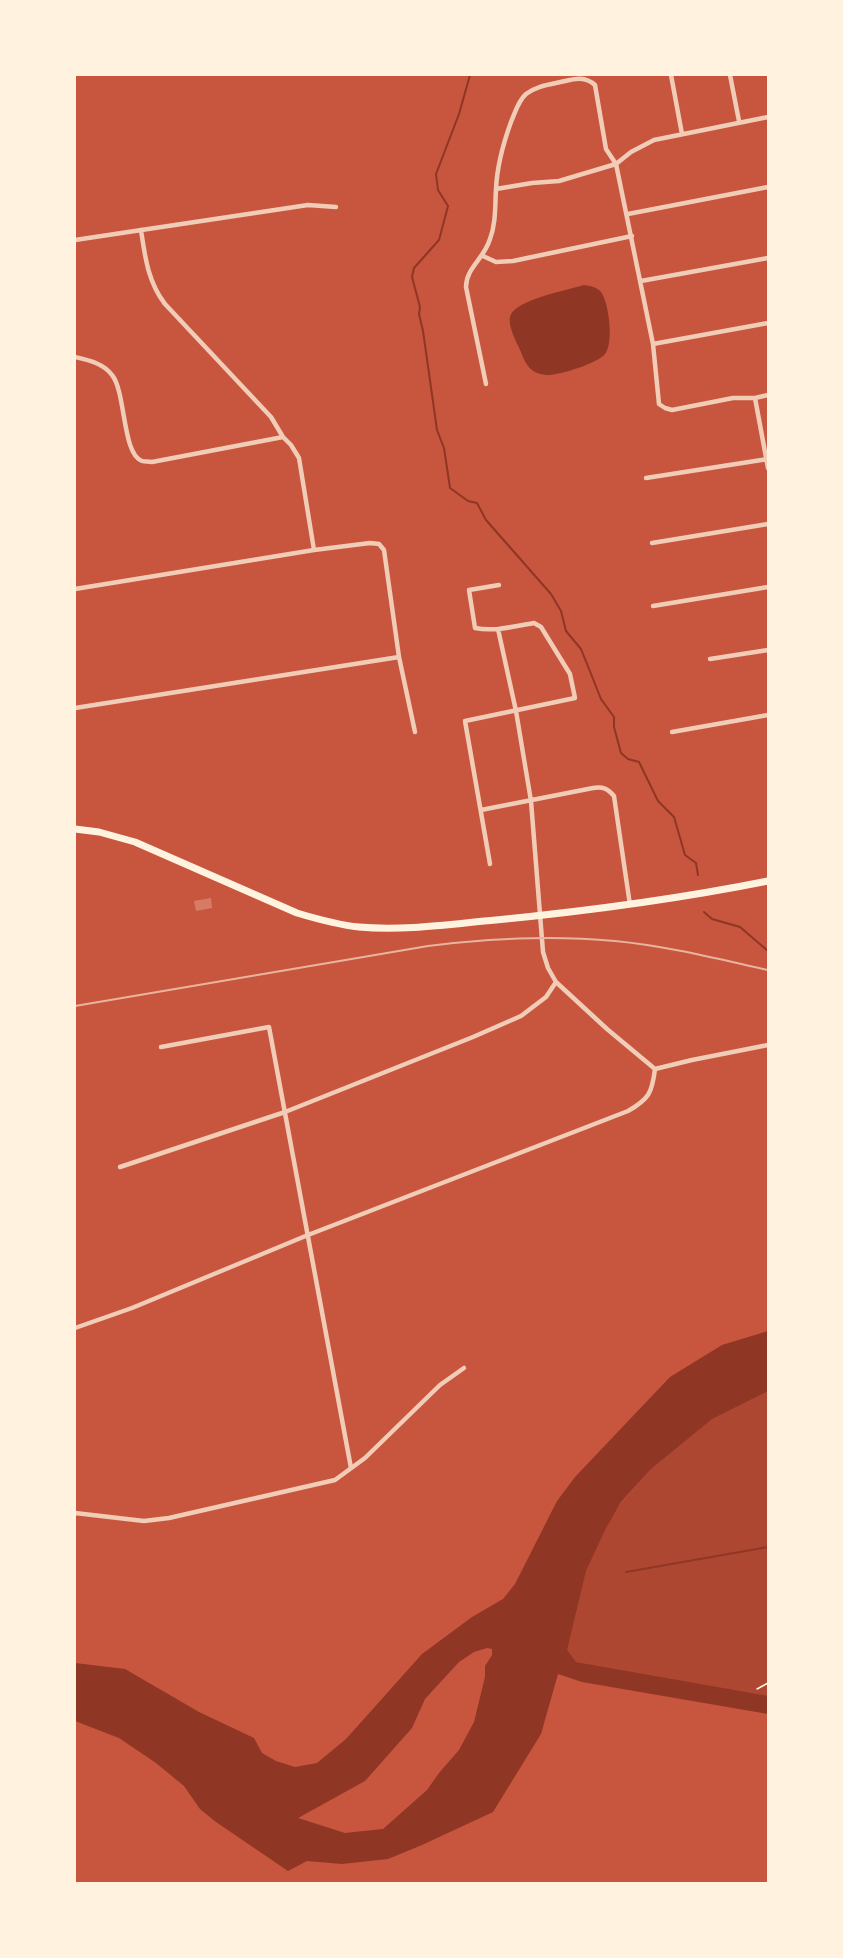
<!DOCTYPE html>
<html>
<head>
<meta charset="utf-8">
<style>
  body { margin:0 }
  #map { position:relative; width:843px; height:1958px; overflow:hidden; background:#c8553d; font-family:"Titillium Web",sans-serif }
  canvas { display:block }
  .frame { position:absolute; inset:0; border:76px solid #fff3e0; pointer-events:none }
</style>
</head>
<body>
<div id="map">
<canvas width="843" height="1958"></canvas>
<div class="frame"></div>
</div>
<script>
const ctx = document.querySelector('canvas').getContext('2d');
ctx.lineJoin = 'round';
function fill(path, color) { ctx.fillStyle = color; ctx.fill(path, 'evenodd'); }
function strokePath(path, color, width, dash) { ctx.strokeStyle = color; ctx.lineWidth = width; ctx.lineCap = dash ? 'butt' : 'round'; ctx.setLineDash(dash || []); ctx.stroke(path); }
fill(new Path2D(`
  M768,1390V1697L576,1662L566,1650L586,1570L604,1529L621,1503L651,1469L712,1418Z`), '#ae4732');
fill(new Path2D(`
  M584,285C590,286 597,287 601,292C609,303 614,343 605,354C598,363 558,376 546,375C530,373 526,365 521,352C517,343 508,327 510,317C513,300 569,290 584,285Z
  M768,1331V1391L712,1419L651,1469L621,1502L605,1530L586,1571L567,1650L576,1662L768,1696V1714L582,1682L558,1674L541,1734L493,1812L422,1845L388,1859L342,1864L307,1861L288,1871L216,1822L200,1809L184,1786L156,1763L119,1738L75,1721V1663L125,1669L199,1712L254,1738L262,1753L276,1761L295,1767L317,1763L346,1739L422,1654L472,1617L503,1599L515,1584L557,1501L575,1477L670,1377L722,1345ZM487,1648L492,1649V1655L485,1666V1677L474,1722L459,1750L439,1773L427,1790L383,1829L345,1833L298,1818L365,1781L412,1728L425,1699L459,1662L474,1652Z`), '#8f3625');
strokePath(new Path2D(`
  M470,75L459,114L436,174L438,190L448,206L439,240L414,268L412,277L420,307L419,314L423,331L437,430L444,448L450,488L468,501L477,503L486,520L551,594L561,611L566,631L581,649L601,699L614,717V727L621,753L628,759L639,762L658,801L674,817L685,855L696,863L698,875
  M704,912L712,919L740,927L768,951
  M626,1572L768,1547`), '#8f3625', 2);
fill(new Path2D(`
  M211,898L212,908L196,911L194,901Z`), '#d67c66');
strokePath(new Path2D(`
  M757,1689L768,1683`), '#fff3e0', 1.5);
strokePath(new Path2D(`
  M671,75L682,134
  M730,75L739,121
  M496,189L532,183L559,181L616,164L631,152L654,140L768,117
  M628,214L768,187
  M141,230C145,257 148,282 165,304L271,417L283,437L291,445L299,458L314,550
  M75,240L308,205L336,207
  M483,256L496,262L513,261L632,236
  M641,281L768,258
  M653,344L768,323
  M75,357C88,360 103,363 112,375C126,392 122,454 142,461C145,462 148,461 152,462L283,437
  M486,384L466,287C466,268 484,259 490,239C496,223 495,206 496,189C497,166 503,144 511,122C515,113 518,101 526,94C535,87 546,85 556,83C571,80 583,74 595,85L606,149L616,164L653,344L659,404L665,408L672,410L733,398H755L768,395
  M755,398L768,468
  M646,478L768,459
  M652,543L768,524
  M75,589L314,550L370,543L379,544L384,550L399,657L415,732
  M653,606L768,587
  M498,629L516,711L531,801L543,952L548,968L556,982L607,1029L655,1069L692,1060L768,1045
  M710,659L768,650
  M75,708L399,657
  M672,732L768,715
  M481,810L593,788C603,786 608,789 614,796L630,905
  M490,864L465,721L575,698L570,674L541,627L534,623C515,626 495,632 475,628L469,590L499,585
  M161,1047L269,1027L351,1468
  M120,1167L285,1112L473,1037L521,1016L546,997L556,982
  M75,1328L132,1308L308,1235L628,1111C649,1099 652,1093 655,1069
  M75,1513L144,1521L169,1518L335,1480L365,1458L440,1385L464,1368`), '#f1ccb7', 4.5);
strokePath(new Path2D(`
  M75,829L99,832L135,842L297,913C317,919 338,925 359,927C405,931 451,924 496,920C588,911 678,899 768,881`), '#fff3e0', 7);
strokePath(new Path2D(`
  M75,1006L428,946C490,938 552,935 615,941C667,946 718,959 768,970`), '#e9b49f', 2);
</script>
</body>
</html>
